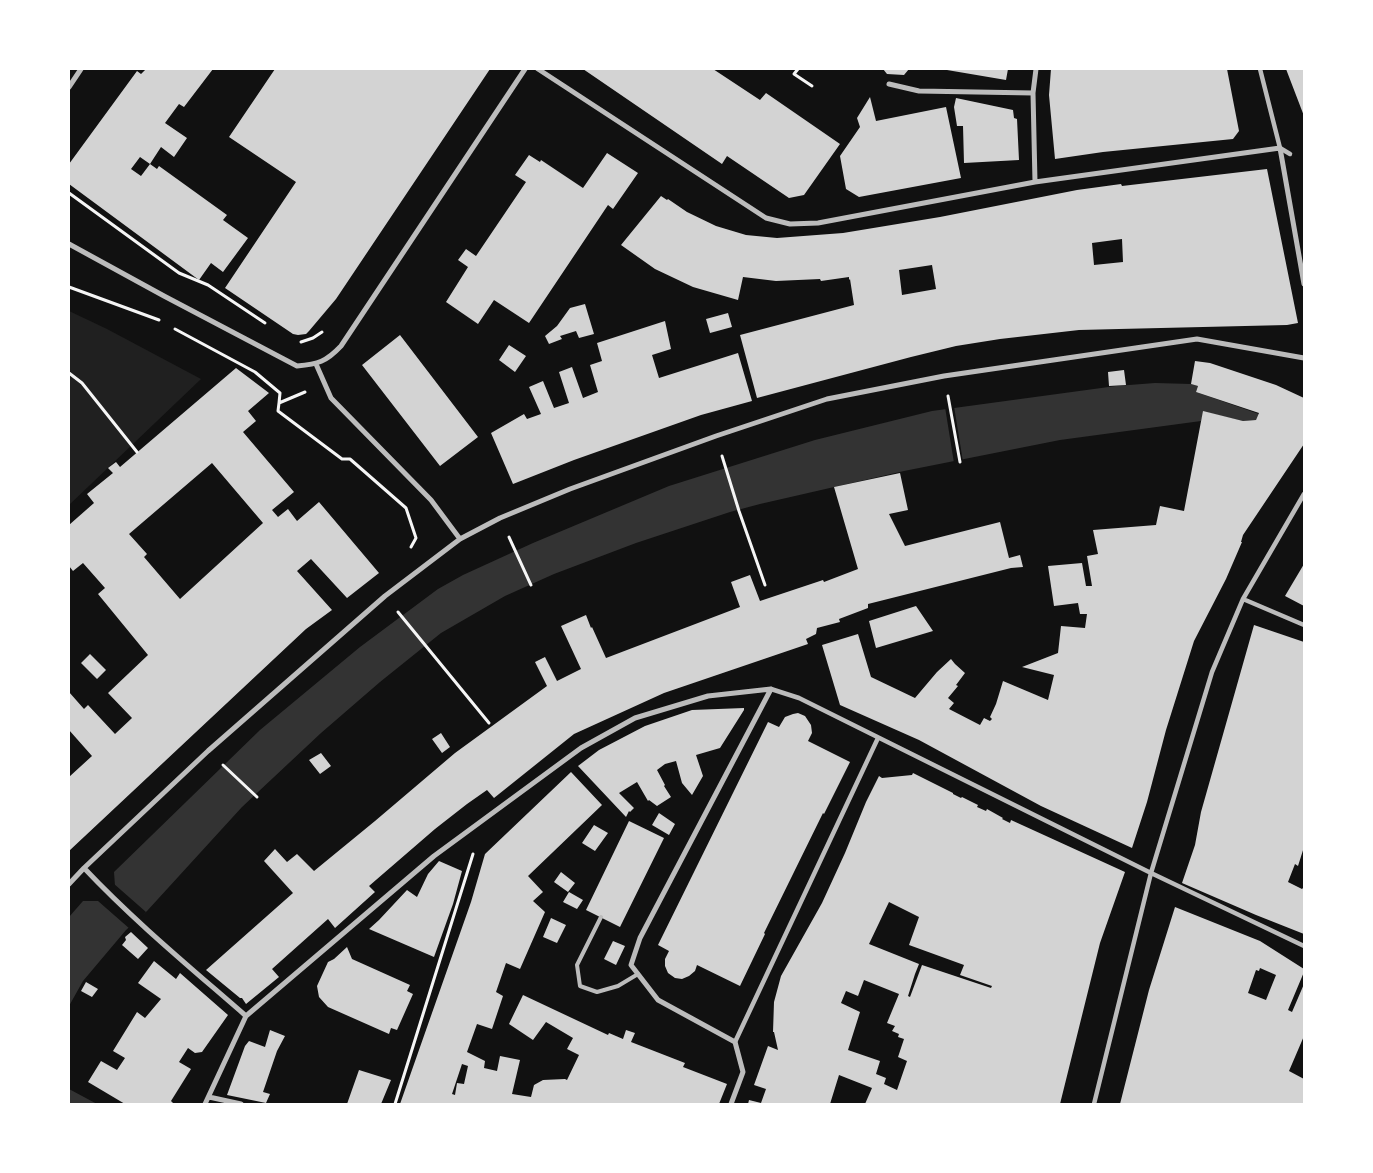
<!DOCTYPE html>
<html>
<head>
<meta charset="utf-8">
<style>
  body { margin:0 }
  #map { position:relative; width:1373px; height:1173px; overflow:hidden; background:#111; font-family:Montserrat,sans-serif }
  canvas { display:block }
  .frame { position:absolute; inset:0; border:70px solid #fff; pointer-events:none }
</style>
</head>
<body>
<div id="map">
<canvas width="1373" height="1173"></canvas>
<div class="frame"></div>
</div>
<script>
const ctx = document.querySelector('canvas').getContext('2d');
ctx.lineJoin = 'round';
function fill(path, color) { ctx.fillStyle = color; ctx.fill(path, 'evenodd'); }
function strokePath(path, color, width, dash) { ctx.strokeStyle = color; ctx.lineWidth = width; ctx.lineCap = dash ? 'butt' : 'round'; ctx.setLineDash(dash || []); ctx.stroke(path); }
fill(new Path2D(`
  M69,311L107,329L201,379L69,505Z`), '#202020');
fill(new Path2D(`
  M1155,383L1191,384L1198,386L1196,392L1259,414L1256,420L1243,421L1204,412L1201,421L1060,440L904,471L760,504L730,512L636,543L554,574L505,596L441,633L380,682L321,733L242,807L147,911L126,930L83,981L69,1006V917L83,901H101L115,886L114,872L260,730L360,647L438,589L463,575L533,543L669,486L815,440L932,411L1116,386Z
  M69,1089L97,1104H69Z`), '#333');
fill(new Path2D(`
  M954,406L963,462L954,463L945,407Z
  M113,883L146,912L130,929L98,901Z`), '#111');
fill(new Path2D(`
  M146,69H213L184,107L179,104L165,123L187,138L174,157L161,147L150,164L140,157L131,169L141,176L150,164L157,169L159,166L227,215L223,220L248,238L223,272L211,263L199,280L69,184V164L137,71L141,74Z
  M275,69H490L336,299L309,331L306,334L298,335L293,334L225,288L296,182L229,137Z
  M583,69H713L760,100L766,93L840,144L804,195L789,198L727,156L722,164Z
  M883,69H909L904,75L887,74Z
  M947,69H1008L1006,80L947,70Z
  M1051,69H1227L1239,131L1233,139L1103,152L1055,159L1049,95Z
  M1286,69H1304V116Z
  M870,97L876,121L946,107L961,178L859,197L846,189L840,156L860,127L857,118Z
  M956,98L1013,110L1014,118L1017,119L1019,160L964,163L963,126H957L954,107Z
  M607,153L638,173L613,209L608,205L529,323L494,300L478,324L446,302L468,267L458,260L466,249L476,256L526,182L515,175L529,155L540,162L541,160L583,188Z
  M1267,169L1298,323L1287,325L1119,329L1079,330L1000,339L956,346L911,357L757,398L740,335L854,305L850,279L849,280V277L821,281L820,279L776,281L743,277L738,300L693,287L655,269L621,245L661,196L667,200L668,199L687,212L716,226L746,235L777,238L843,233L940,217L1077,190L1121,184L1122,186ZM1122,239L1123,262L1094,265L1092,243ZM932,265L936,289L902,295L899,270Z
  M585,304L594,334L579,338L576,331L560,336L562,339L549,344L545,336L557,326L570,308Z
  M728,313L732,327L710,333L706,319Z
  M665,321L671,349L652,355L659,378L738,353L752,401L701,415L574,460L513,484L491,433L524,414L527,419L541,414L529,387L543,381L554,408L569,403L559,372L572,367L583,398L598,392L590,365L602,361L597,343Z
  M400,335L478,437L440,466L362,365Z
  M509,345L526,356L515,372L499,360Z
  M1195,361L1210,363L1276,385L1304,398V444L1243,535L1241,542H1242L1226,579L1194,641L1166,730L1147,802L1132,848L1041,806L919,740L840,705L822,645L858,634L871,677L915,698L937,672L951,659L955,664L965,673L956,685L958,686L948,698L954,703L949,709L980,725L984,718L990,721L992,719L990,717L996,704L1003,681L1048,700L1054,675L1022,667L1058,653L1061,626L1085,628L1087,614H1080L1078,603L1054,606L1048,566L1082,563L1086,586H1092L1087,556L1098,554L1093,530L1156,525L1160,506L1184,511L1203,411L1243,421L1256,420L1259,413L1196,392L1198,386L1191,384Z
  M236,368L269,393L248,411L256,421L243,432L294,492L272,510L278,517L288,509L297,521L319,502L379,573L347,598L311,559L297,571L332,610L306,629L69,851V777L92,756L69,730V692L84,709L88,705L115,734L132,718L108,693L148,655L98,594L105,588L83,563L73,571L69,566V525L94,503L87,494L113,473L108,468L116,462L120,467ZM212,463L263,523L180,599L144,557L147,554L129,534Z
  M1124,370L1126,385L1109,386L1108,372Z
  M900,473L908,510L889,514L905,546L1000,522L1009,558L1020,555L1023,567L1011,568L868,604V608L839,619L840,622L817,628L816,634L806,639L808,644L664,693L574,734L494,798L487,790L467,804L435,829L369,886L375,892L335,928L328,919L272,969L279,977L246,1004L242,998H240L206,970L293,893L264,861L275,849L287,862L297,854L314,871L375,821L455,753L547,686L535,662L545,657L557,681L581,669L561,626L586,615L591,628L592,627L606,658L740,607L731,582L750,575L760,601L823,580L824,582L858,569L834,487Z
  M1304,564V606L1285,596Z
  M916,606L933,631L876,648L869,621Z
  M1254,625L1304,642V841L1303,845L1304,847L1298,866L1295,864L1288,882L1302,889L1304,887V934L1256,915L1182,883L1195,845L1201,812Z
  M90,654L106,670L97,679L81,663Z
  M744,708V710L720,748L696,755L703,776L692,795L682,783L676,761L665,764L657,770L665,785L664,786L671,797L657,806L649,800L648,801L637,782L619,793L634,808L630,812L629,811L626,817L578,766L599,750L645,726L692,710Z
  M798,713L805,716L811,725L812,733L808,741L850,762L824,814L823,813L764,933L765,934L740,986L697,965L695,971L689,976L682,979L675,978L668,973L665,966V959L669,951L658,945L768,722L779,727L785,717L793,714Z
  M441,733L450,747L442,753L432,739Z
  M321,753L331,766L320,774L309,760Z
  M571,772L602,805L528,876L543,892L533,901L545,912L520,969L506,963L496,992L503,996L492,1029L477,1024L467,1052L485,1061L484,1068L497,1071L500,1056L520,1060L512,1094L531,1097L534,1085L543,1080L565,1079L567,1080L579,1055L567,1049L573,1038L546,1022L533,1040L509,1024L523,995L608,1035L609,1033L623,1039L626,1030L635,1033L631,1042L685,1063L683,1067L727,1084L719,1104H400L471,902L485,854ZM462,1064L468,1066L464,1084L457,1083L455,1095L452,1094Z
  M913,773L953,793V794L961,798L962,797L978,805L977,807L986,811L987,809L1003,818L1002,819L1010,823L1011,820L1125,872L1100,943L1060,1104H865L872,1088L839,1075L830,1104H748L749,1100L761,1103L766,1089L754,1085L768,1046L778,1050L774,1032H773L774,1002L781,976L822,903L845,853L866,802L879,776L882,778L912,775ZM889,902L919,917L909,945L964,965L960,975L992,986L991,988L922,965L910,997L908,996L915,974L919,964L869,944ZM864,980L899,994L887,1023L895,1026L892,1031L899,1034L898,1037L904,1039L898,1057L907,1061L897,1090L884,1084L886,1078L876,1074L880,1061L848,1050L860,1012L841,1003L846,991L858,996Z
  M659,813L675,824L669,835L652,825Z
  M629,821L664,838L620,927L586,910Z
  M594,825L608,833L595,851L582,843Z
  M439,861L462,871L453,904L434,957L369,929L379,920L407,890L417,897L428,874Z
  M561,872L575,883L568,892L554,882Z
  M569,892L583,900L577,909L563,902Z
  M1175,907L1260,941L1304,969V972L1288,1010L1292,1012L1304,984V1036L1289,1071L1304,1079V1104H1120L1149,990ZM1260,968L1276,975L1266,1000L1248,993L1256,970L1259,971Z
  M551,918L566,925L557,943L543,937Z
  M131,932L148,948L138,959L122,945L126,940L125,937Z
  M613,941L625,946L616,965L604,959Z
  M347,947L352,959L410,985L407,991L413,994L397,1030L391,1028L389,1034L328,1007L319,997L317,986L328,962L334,959Z
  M154,961L176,979L180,973L228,1015L202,1052L195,1053L188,1048L179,1062L191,1069L171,1101L173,1103L172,1104H125L88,1082L101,1061L117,1070L125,1058L113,1051L137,1012L145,1018L161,999L138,983Z
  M86,982L98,989L92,997L81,991Z
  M270,1030L285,1036L277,1051L263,1092L270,1094L266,1103L227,1095L245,1046L249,1041L265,1047Z
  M359,1070L391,1080L381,1104H347Z`), '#d3d3d3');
strokePath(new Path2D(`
  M798,69L794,74L812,86
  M69,193L179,273L208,285L265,323
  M69,287L159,320
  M175,329L255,372L280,393L279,403L305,392
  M301,342L313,338L322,332
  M69,373L82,383L137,452
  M948,396L960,462
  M279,403L278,411L342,459H350L406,508L416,538L411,547
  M722,456L739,511L765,585
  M509,537L531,585
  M398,612L489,723
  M223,765L257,797
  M395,1104L473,854`), '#f5f5f5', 3);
strokePath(new Path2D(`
  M601,917L577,965L580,986L597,992L618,986L638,974`), '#bcbcbc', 4);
strokePath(new Path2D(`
  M1260,69L1280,148L1290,154
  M1243,599L1304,625
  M771,689L799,698L1151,873L1304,946
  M735,1042L878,738
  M1094,1104L1151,873L1212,672L1243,599L1304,494`), '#bcbcbc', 4.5);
strokePath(new Path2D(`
  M538,69L766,218L790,224L818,223L1035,182L1280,148L1304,284
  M889,84L919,91L1033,93
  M69,87L81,69
  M1035,182L1033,93L1036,69
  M69,244L164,296L297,366C318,364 326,362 341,346L525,69
  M316,364L331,398L431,500L460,539
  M84,868C134,921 191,968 246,1016
  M69,884L84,868L208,751L385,596L460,539L500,518L570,489L716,436L827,399L944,376L1197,339L1304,358
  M209,1097L241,1104
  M205,1104L246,1016L434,856L581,748L635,718L708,696L771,689
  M731,1104L743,1072L735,1042L658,1000L631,965L640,938L771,689`), '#bcbcbc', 5);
</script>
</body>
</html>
